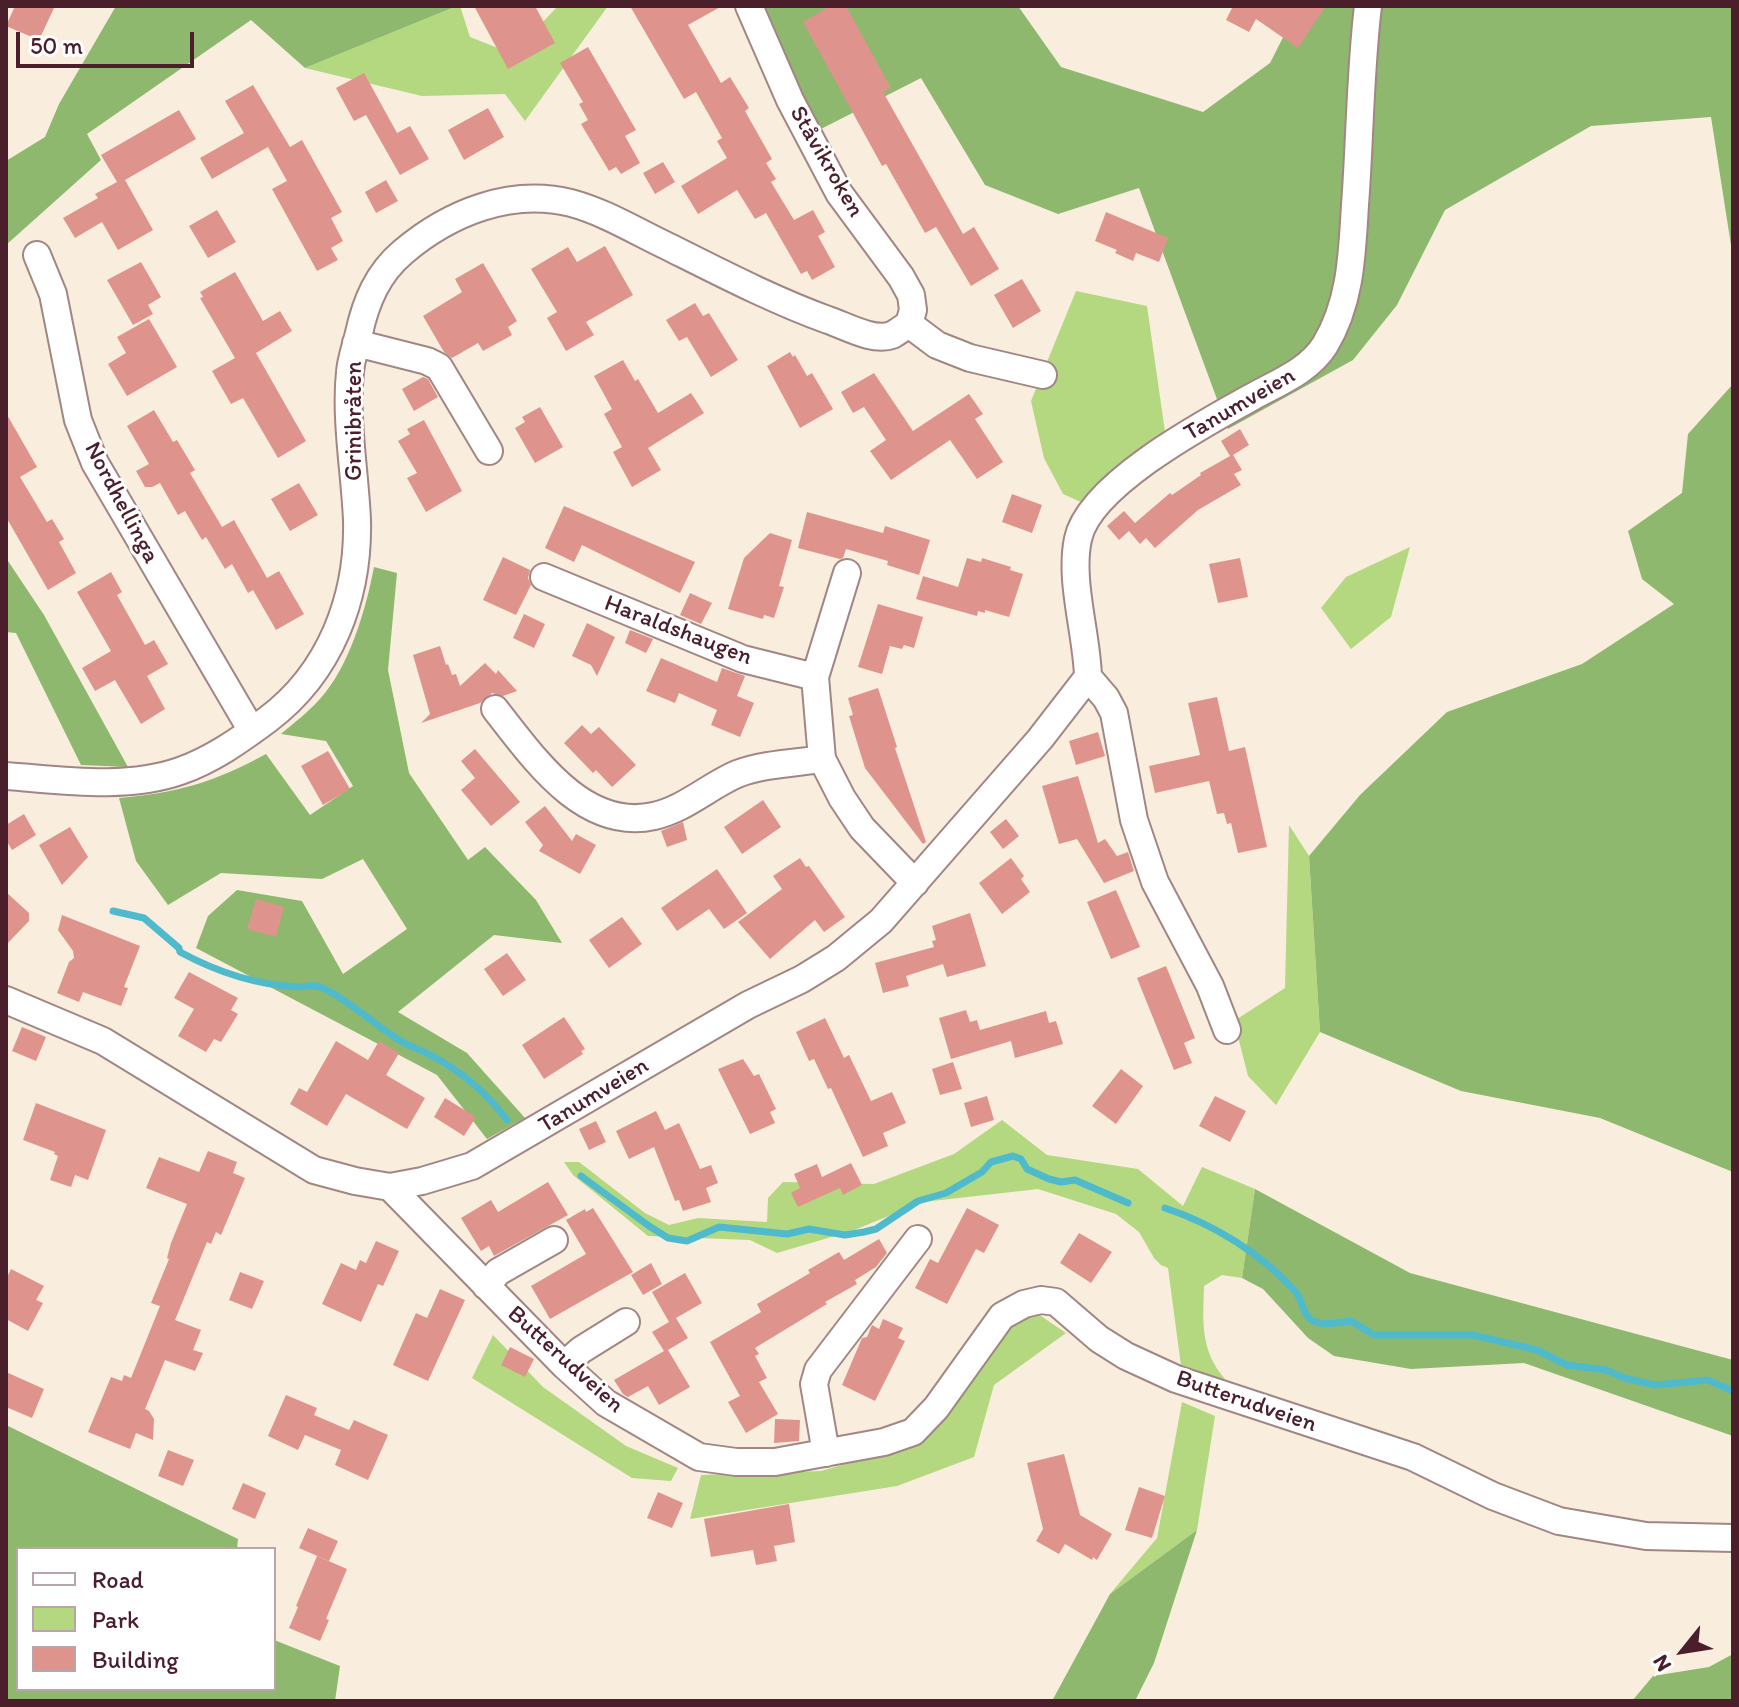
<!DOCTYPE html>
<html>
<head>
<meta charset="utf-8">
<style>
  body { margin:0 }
  #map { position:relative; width:1739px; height:1707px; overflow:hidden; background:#f9eddd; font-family:Itim,sans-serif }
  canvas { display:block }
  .frame { position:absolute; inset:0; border:8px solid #4a1f2b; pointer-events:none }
  .legend { position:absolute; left:16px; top:1547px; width:260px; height:144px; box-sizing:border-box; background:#fff; border:2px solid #b7a5aa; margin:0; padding:10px 14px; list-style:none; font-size:24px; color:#4a1f2b }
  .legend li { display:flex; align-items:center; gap:16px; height:40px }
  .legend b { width:40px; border:2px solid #b7a5aa }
  .north { position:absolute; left:1643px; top:1611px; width:80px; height:80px; -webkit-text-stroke:6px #fff; paint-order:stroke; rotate:240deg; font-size:22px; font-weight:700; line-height:32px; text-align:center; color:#4a1f2b }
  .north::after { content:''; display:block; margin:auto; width:28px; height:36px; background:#4a1f2b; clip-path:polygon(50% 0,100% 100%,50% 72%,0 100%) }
  .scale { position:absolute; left:16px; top:32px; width:178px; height:36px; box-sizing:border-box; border:4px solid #4a1f2b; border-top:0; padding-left:10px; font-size:24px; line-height:28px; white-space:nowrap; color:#4a1f2b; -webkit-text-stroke:6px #fff; paint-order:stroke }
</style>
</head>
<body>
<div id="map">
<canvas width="1739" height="1707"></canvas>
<div class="frame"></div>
<ul class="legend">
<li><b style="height:10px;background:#fff"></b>Road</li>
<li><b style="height:22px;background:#b3d880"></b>Park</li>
<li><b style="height:22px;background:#de948c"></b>Building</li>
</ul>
<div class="north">N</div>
<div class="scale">50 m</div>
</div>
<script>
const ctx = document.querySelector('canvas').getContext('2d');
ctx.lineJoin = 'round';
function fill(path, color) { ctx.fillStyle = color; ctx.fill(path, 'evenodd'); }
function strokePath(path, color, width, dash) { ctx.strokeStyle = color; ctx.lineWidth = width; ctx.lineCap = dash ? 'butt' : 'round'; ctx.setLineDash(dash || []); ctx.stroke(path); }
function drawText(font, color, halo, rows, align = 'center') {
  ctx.font = font + ' Itim,sans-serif'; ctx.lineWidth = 6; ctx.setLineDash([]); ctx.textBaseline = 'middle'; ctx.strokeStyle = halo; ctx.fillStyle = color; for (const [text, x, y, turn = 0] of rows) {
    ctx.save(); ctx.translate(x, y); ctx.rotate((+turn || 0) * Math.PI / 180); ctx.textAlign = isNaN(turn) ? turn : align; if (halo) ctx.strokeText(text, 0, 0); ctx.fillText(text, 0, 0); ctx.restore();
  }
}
fill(new Path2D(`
  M457,6H460L470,37L513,54L556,8L608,6L525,121L505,94L422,96L305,68Z
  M1076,291L1147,306L1166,439L1114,488L1081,502L1063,494L1044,458L1031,401Z
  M1410,547L1391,617L1351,649L1321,608L1346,577Z
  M1289,825L1309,856L1320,1032L1276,1105L1248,1076L1234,1021L1285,988Z
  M1002,1120L1047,1155L1138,1169L1183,1206L1202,1167L1255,1189L1242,1278L1222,1275L1204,1286C1203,1323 1200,1350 1225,1379L1182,1373L1168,1268L1161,1265L1154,1258L1139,1232L1116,1214L1038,1189L923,1202L852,1231L777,1253L750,1240L648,1236L573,1175L564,1162H579L645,1213L669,1225L698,1218L767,1222L768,1198L783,1182L874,1184L954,1154Z
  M1038,1314L1066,1333L994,1385L974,1457L897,1486L690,1519L701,1475L821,1471L908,1446L983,1349L1017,1319Z
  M493,1335L543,1387L626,1446L678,1468L671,1481L632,1478L472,1378Z
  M1182,1402L1215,1416L1197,1530L1110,1594L1157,1538Z`), '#b3d880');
fill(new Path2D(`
  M116,6H457L305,68L251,20L87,134L101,160L6,245V161L45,137L59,104Z
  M761,6H1018L1061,67L1203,112L1270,63L1299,6H1733V258L1711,117L1591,126L1445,210L1397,305L1353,360L1228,429L1139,188L1058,214L985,185L921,78L819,130Z
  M1733,384V1172L1600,1118L1461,1091L1320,1032L1309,856L1360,795L1447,712L1582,664L1674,604L1642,579L1628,531L1682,493L1688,434Z
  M6,558L44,615L128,767L81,765L16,633L6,632Z
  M374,567L397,573L388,670L409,773L468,860L485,847L536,900L562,943L494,935L398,1012L467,1053L525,1118L487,1139L437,1075L196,948L208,916L237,890L302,901L343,974L407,929L363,859L322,879L221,873L168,905L136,861L119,798C177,793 215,782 266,754L310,815L353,786L326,741L281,734C294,723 308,712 319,700C349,668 366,609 374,567Z
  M1255,1189L1410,1273L1733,1360V1436L1524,1363L1411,1369L1334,1356L1308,1338L1263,1289L1242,1278Z
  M6,1425L238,1539L237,1549H18V1689H274V1640L340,1666L335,1701H6Z
  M1197,1530L1154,1663L1135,1701H1052L1110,1594Z
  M1733,1654V1701H1632L1653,1676L1709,1667Z`), '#8eb86e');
strokePath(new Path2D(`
  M113,911L144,918L179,948L180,952C215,971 257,985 298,987C304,987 310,985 316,986C335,989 380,1029 399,1040C409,1046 421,1050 432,1056C461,1071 487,1094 507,1120
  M581,1176L649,1226L668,1238L687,1241L719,1227L787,1234L809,1229L845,1235L864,1232L876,1229L918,1201L946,1193L982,1172L991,1162L1013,1156L1021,1159L1027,1169L1049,1179L1061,1182L1075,1180L1128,1203
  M1165,1208C1213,1224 1261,1253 1295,1291C1302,1298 1302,1312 1309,1318C1319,1328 1339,1322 1351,1321L1374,1335H1473L1537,1350L1567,1365L1606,1370L1624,1378L1655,1385L1708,1380L1733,1391`), '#50bacd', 7);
fill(new Path2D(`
  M15,6H55L39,40L6,26Z
  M474,6H535L555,43L508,69Z
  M630,6H722L688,25L721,83L730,77L749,108L745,111L772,159L766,163L776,179L771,182L794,220L813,210L825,232L818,236L835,267L812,280L807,271L801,274L766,213L755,219L737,190L698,214L681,186L727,158L717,141L722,138L696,92L684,99Z
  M830,6H846L891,88L883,92L963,234L974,227L999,269L971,286L936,227L925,233L886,164L882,166L803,22Z
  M1233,6H1326L1298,48L1256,19L1249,32L1226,20Z
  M588,47L636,130L625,136L640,163L621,174L616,167L609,171L581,124L588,120L579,104L583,102L560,63Z
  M364,73L397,133L410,126L429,159L400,175L366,115L354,121L336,88Z
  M253,85L290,147L302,140L342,212L331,218L343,241L331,248L338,260L317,271L272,189L287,181L268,147L212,179L200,158L244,133L225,101Z
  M488,108L504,137L464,160L448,130Z
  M179,110L196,139L125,180L153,230L118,250L102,222L75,238L63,218L98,198L95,194L117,182L101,155Z
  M663,162L675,182L655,194L643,173Z
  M386,180L398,201L376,213L365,192Z
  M217,210L236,242L208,258L189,226Z
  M1106,212L1168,238L1159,262L1136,253L1133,261L1115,253L1117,250L1095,241Z
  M605,246L633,295L586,322L594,335L566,351L547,318L557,312L531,269L568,247L577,262Z
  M141,262L161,297L148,305L153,314L133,325L107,280Z
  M483,263L517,321L508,327L512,335L483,351L478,343L452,358L444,352L423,316L462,292L455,279Z
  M235,272L263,321L280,311L292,331L256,353L306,441L278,458L243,398L231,404L212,371L235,358L200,298L203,297L200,292Z
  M1022,279L1041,311L1013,328L994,295Z
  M695,303L703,316L709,313L738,360L711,377L687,337L679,341L666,320Z
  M149,319L177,367L127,396L108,364L126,353L117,337Z
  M790,352L793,357L795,355L807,376L812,373L833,409L800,428L767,366Z
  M623,360L635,381L638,379L658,413L691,393L704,413L648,448L661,470L632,487L613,452L622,447L604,414L612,409L594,376Z
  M874,373L913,431L969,394L983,414L975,419L1003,462L977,479L950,440L891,480L870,451L886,440L864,407L853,413L841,392Z
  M423,377L428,379L438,397L414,411L402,389Z
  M540,407L563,447L535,463L515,428L525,422L522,417Z
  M154,410L173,442L177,440L195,470L190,473L222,527L234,520L267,578L279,571L304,614L276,630L253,590L248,593L232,564L225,569L206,537L202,540L185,511L178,515L160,483L152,487H145L136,471L149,464L127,426Z
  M6,413L37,467L20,477L47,522L52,519L64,539L59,542L76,573L48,590L6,517Z
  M424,420L462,491L426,512L407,478L417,473L398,441L410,434L407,429Z
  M1240,429L1249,445L1233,455L1242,470L1234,474L1241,485L1198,510L1155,548L1146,538L1140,544L1129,531L1119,540L1107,526L1124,511L1135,523L1170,493L1172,495L1201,475L1200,473L1230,456L1221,441Z
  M299,483L318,515L290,531L271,499Z
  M1012,494L1042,505L1032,533L1002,522Z
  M564,506L695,562L680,593L582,545L574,562L545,548Z
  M807,512L883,533L885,526L930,540L919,575L887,565L888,561L846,549L843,558L840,559L798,548Z
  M770,533L792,540L779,586L784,587L774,618L764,615L763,619L728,609L744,558Z
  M503,557L530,570L528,578L531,585L516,615L483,600Z
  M967,558L981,562L982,558L1011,567L1010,570L1023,574L1009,617L985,610V613L978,611L977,616L916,599L923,576L958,587Z
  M1240,558L1248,597L1218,603L1209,564Z
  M111,572L122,592L117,595L145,645L154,640L168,664L147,676L165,709L141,724L115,680L95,691L82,668L111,651L77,592Z
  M690,593L712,603L701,624L680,615Z
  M878,604L923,617L914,648L904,645L902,649L890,646L882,674L858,667Z
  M524,614L545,624L534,648L513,638Z
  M587,623L615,637L597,676L591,665L572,656Z
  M630,630L653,639L646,653L625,643Z
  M440,646L446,665L448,664L452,675L456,674L460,686L485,663L496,674L498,670L517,691L503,696L492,693L480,703L421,723L430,714L413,655Z
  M661,658L717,682L722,668L745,676L737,696L754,703L740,737L711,725L717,710L679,693L675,703L646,691Z
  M878,688L897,747L895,748L926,842L923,844L865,768L849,716L853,715L848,698Z
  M1217,697L1229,751L1245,747L1267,847L1238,853L1231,823L1227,824L1224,813L1217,814L1209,781L1155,793L1149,766L1200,755L1188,703Z
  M582,725L591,734L599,727L636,765L612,787L596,770L593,773L564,743Z
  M1098,732L1105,756L1076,765L1069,741Z
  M475,749L520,802L491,826L461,790L475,778L461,761Z
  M328,751L350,789L323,805L301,766Z
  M1078,776L1098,843L1105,839L1117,856L1128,852L1134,871L1104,883L1077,839L1059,844L1042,786Z
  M763,800L781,827L742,854L724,827Z
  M545,806L572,841L576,834L596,845L580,874L539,851L543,845L525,822Z
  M24,814L36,835L12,850L6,840V825Z
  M1006,819L1019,836L1003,849L990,832Z
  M683,822L687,840L667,847L661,831Z
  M70,827L88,857L62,885L39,845Z
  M800,858L806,867L809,866L845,917L824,932L815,920L770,959L738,922L782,889L773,876Z
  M1011,858L1024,876L1021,879L1030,892L1002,914L979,883Z
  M717,869L747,913L724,929L709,909L677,931L661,908Z
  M1116,890L1140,947L1111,959L1087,902Z
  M6,892L29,913V921L6,945Z
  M256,899L284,907L276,937L247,929Z
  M970,913L986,966L947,977L943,964L906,976L909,986L883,993L875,963L934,947L932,941L936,940L932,926Z
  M62,915L140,946L124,987L128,988L121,1006L83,992L79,1002L57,993L69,962L74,958L73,951L58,930Z
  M622,917L642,944L609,968L589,940Z
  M507,953L526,980L503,996L484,969Z
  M1166,966L1195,1038L1184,1043L1192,1063L1174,1070L1137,978Z
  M189,972L238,998L231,1010L238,1014L221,1042L214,1039L206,1052L178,1036L194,1009L174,998Z
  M966,1010L970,1022L977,1020L980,1030L1046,1011L1049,1023L1056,1021L1063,1044L1015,1058L1011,1041L951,1059L939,1018Z
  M564,1017L585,1049L581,1051L583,1054L544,1079L522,1045Z
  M825,1018L844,1058L849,1055L871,1101L892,1092L906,1123L883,1133L888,1146L863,1157L831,1088L828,1089L814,1059L809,1061L796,1032Z
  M22,1027L46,1037L36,1061L12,1051Z
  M336,1041L368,1060L379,1041L399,1053L386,1075L425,1098L407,1129L346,1094L327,1126L290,1104L299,1088L307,1092Z
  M743,1059L754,1076L759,1074L776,1109L770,1112L775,1123L750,1134L718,1069Z
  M953,1062L962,1089L940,1095L932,1069Z
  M1121,1069L1143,1086L1116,1124L1092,1106Z
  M987,1096L994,1120L971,1127L964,1103Z
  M1215,1096L1246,1111L1230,1142L1199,1126Z
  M445,1098L476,1117L464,1136L434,1117Z
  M36,1103L106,1130L88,1180L75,1175L71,1187L50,1180L58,1156L54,1154L55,1152L23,1140Z
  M656,1111L665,1130L679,1123L700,1169L711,1165L718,1183L706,1188L711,1202L683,1211L679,1200L675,1201L654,1147L629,1159L616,1131Z
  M596,1121L606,1142L589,1150L579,1129Z
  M208,1151L237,1162L233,1173L245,1178L221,1235L216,1232L211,1244L207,1242L175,1320L201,1330L193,1350L203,1353L195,1371L165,1360L145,1409L149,1411L154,1419L153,1440L136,1433L130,1449L88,1432L111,1377L122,1381L124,1375L131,1378L160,1306L151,1303L169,1259L167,1258L171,1243L187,1204L146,1188L159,1157L199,1172Z
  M851,1163L862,1185L843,1195L840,1188L798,1207L791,1193L800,1188L794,1174L817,1164L822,1177Z
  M548,1182L568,1215L494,1256L489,1246L481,1251L461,1218L491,1200L498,1212Z
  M593,1208L633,1272L550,1319L531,1286L586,1254L566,1220L585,1209L586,1212Z
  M967,1208L999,1225L984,1253L976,1249L947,1304L915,1288L930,1259L938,1263Z
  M1079,1233L1112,1252L1091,1283L1060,1263Z
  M879,1239L887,1253L876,1267L855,1280L857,1284L825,1302L827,1304L755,1348L759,1354L755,1356L767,1378L759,1382L778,1414L746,1433L728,1402L740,1396L710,1342L761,1312L757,1304L810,1273L808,1270L839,1252L844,1260Z
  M376,1241L399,1251L383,1286L378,1284L361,1322L322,1304L341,1263L356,1270L360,1260L366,1263Z
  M651,1263L662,1284L643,1295L631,1275Z
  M11,1269L44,1286L36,1300L43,1303L28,1331L6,1319V1279Z
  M240,1272L264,1281L252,1309L229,1300Z
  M685,1273L702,1303L676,1318L688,1338L668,1350L690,1387L659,1405L648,1386L628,1397L623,1394L614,1380L664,1351L652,1332L669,1322L652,1292Z
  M440,1289L465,1300L428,1381L393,1365L416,1313L427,1318Z
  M883,1319L903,1328L898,1338L905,1341L875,1401L842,1385L862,1338L867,1337L872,1325L879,1329Z
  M510,1347L534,1359L525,1377L501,1365Z
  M6,1372L44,1389L32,1418L6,1407Z
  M286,1395L317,1408L314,1415L349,1430L354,1420L388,1435L368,1480L335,1465L341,1450L305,1435L298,1450L268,1436Z
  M775,1419L800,1420L799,1441L774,1443Z
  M168,1450L194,1460L183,1486L158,1476Z
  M1064,1454L1080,1515L1112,1534L1097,1560L1093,1557L1092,1560L1065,1544L1059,1554L1036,1541L1043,1529L1027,1463Z
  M243,1483L266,1493L255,1519L232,1509Z
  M1139,1487L1165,1496L1152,1538L1125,1530Z
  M658,1492L683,1503L672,1528L647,1518Z
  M789,1504L795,1542L774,1546L777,1561L756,1565L753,1550L711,1557L704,1519Z
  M308,1528L338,1541L329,1561L299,1548Z
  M317,1556L347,1569L326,1619L329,1620L320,1641L289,1628L298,1607L296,1606Z`), '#de948c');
const minor = new Path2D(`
  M37,255L53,294L78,420L95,463L252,731
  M909,324L937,345L970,358L1043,375
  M356,343L427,361L439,367L489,451
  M847,573L815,677L822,759L842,798L862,828L915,883
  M544,577L743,659L815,677
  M1088,677L1106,698L1114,713L1134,820L1155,882L1210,986L1227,1030
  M495,709C533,757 583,832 654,816C685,809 709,786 737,774C763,764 795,763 822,759
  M6,776C62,780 126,790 180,771C212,760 240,740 267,720C330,673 359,598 357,520C355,473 345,419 350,372C351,359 356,346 359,333C366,301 378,273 403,252C449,213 510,188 571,203C605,212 637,232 669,247C721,273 773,300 828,320C846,326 873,342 892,335C898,332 904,327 909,324L913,310L911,295L901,277L839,193L790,100L749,6
  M6,1000L103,1041L314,1170L355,1181L390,1187L422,1181L472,1166L748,1005L802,979L836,958L881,921L1040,739L1088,677C1087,634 1069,581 1078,539C1089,485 1205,423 1252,397C1277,383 1309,371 1325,345C1351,302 1352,254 1355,205C1360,139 1360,72 1368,6
  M390,1187L564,1365L606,1403L699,1457L736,1462H775L884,1442L913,1432L936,1408L1002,1316L1024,1304L1041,1300L1056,1302L1099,1339L1126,1356L1176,1379L1413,1457L1493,1496L1559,1521L1646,1536L1733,1538
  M486,1286L498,1272L554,1240
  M564,1365L581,1350L626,1322
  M826,1453L814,1384L818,1370L918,1239`);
strokePath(minor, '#a28684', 30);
strokePath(minor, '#fff', 26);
drawText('24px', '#4a1f2b', '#fff', [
  ["Ståvikroken",826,162,60],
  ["Tanumveien",1240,405,-30],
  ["Grinibråten",355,421,-90],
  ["Nordhellinga",121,503,62],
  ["Haraldshaugen",678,631,21],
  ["Tanumveien",594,1096,-31],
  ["Butterudveien",565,1360,42],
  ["Butterudveien",1246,1402,19]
]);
</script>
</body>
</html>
